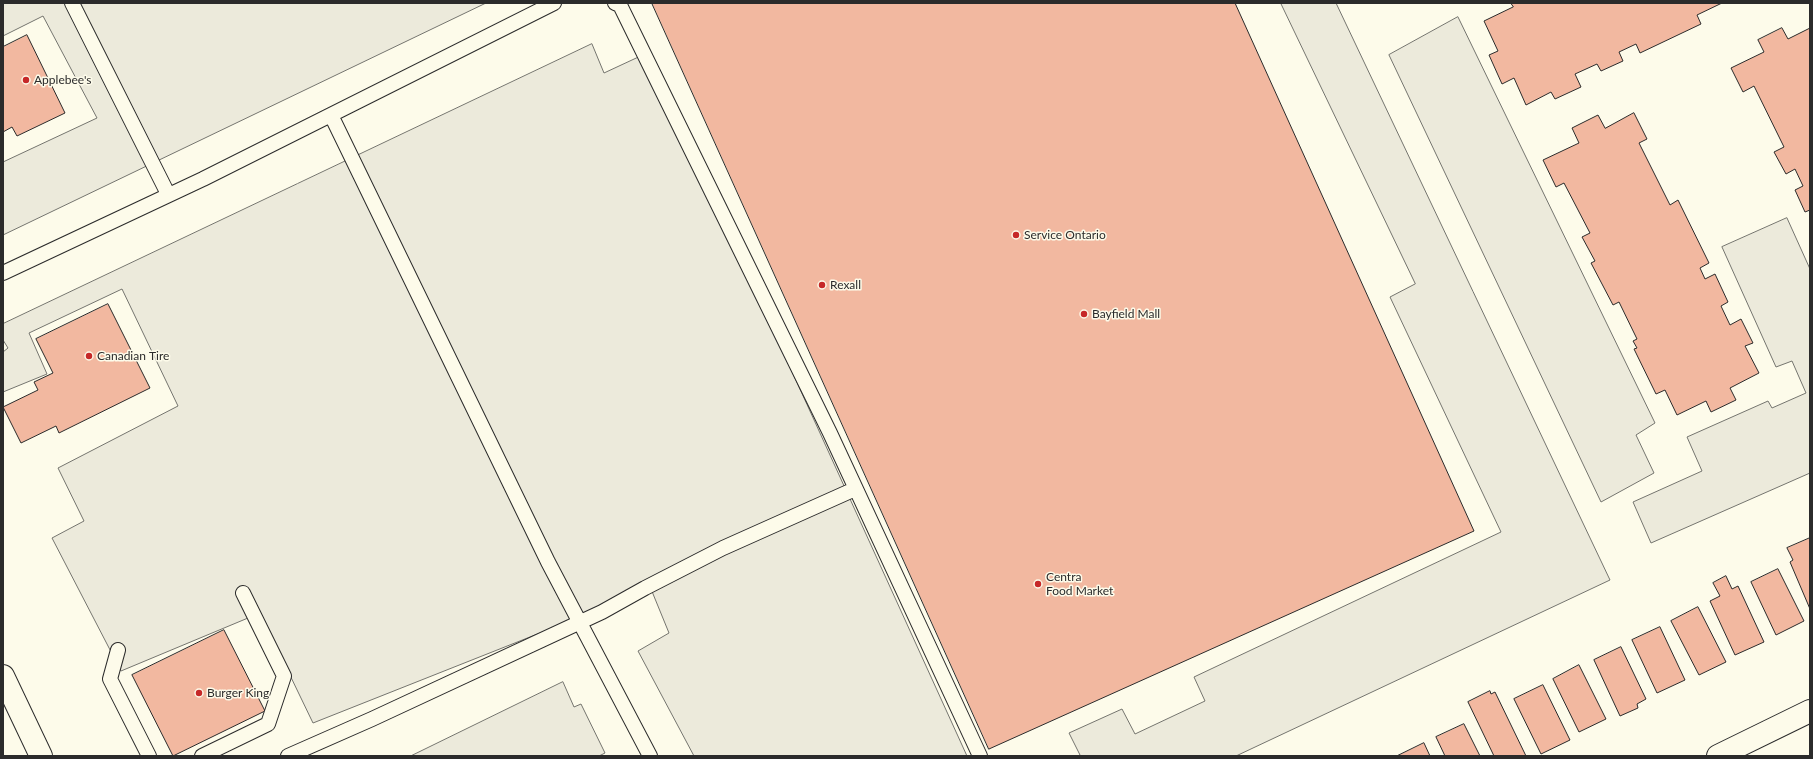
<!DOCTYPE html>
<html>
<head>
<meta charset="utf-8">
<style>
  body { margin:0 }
  #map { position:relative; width:1813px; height:759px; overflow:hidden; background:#fdfbea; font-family:Lato,sans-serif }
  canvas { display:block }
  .frame { position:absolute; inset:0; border:4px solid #2b2b2b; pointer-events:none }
</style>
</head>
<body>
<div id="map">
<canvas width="1813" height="759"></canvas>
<div class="frame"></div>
</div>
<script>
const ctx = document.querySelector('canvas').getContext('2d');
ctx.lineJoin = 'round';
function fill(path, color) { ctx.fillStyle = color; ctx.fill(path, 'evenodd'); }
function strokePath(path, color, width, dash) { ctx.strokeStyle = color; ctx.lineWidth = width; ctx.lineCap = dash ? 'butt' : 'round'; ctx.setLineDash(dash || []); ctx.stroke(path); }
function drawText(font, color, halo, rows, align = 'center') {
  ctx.font = font + ' Lato,sans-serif'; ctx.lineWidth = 3; ctx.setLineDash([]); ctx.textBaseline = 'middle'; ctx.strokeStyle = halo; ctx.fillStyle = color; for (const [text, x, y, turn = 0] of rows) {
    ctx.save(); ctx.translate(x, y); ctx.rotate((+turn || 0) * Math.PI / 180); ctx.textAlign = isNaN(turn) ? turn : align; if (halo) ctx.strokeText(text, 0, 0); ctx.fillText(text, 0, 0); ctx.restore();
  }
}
const parking = new Path2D(`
  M3,3H486L3,235V162L97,118L43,16L3,36Z
  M1281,3H1336L1610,580L1236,756H1078L1080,755L1069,733L1122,709L1135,734L1205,701L1194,677L1501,532L1390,297L1415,284Z
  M1458,17L1655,423L1636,435L1654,473L1601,502L1389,55Z
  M592,44L604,73L647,53L967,756H694L638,651L669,633L651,589L313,723L260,613L121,671L52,538L84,521L58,468L178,406L122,289L29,333L47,374L3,392V352L8,348L3,340V324Z
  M1787,218L1810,269V473L1651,543L1633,502L1702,471L1687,437L1768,401L1772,408L1806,393L1792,361L1776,367L1722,247Z
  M563,682L574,707L581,704L605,753L599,756H411Z`);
fill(parking, '#eceadb');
strokePath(parking, '#74746e', 1);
const building = new Path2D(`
  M652,3H1235L1474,531L989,749Z
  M1511,3H1722L1697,15L1701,24L1640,53L1636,44L1619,52L1623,61L1601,71L1597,64L1575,74L1581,87L1555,99L1551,92L1526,105L1514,78L1502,84L1489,55L1498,51L1484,21L1513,7Z
  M1782,28L1788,39L1810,28V210L1805,212L1795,190L1803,186L1795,169L1786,174L1774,152L1784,147L1754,86L1743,92L1731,68L1764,52L1758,40Z
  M27,35L65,113L17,136L12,127L3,132V47Z
  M1634,113L1647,139L1639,143L1670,205L1678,200L1709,263L1700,268L1705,279L1715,274L1728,302L1721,306L1730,325L1741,319L1753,343L1745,346L1759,373L1730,388L1736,400L1711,412L1706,401L1677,415L1665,390L1656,394L1634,349L1637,348L1633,341L1637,339L1619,302L1613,305L1591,263L1595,261L1582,237L1590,233L1564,183L1556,187L1543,160L1579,143L1572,128L1598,115L1605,128Z
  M108,304L150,388L59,433L56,426L21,443L3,407L38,390L34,382L53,373L36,339Z
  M1810,538V609L1790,562L1793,560L1787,548Z
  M1778,569L1804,621L1776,635L1751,582Z
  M1726,576L1732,589L1738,586L1764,642L1735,655L1710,601L1720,596L1713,583Z
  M1698,607L1726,662L1699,675L1671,621Z
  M1660,627L1685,680L1657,693L1632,640Z
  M224,630L265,711L173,756L132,675Z
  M1621,647L1646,699L1637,704L1638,708L1620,716L1594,660Z
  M1579,665L1606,719L1579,732L1553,679Z
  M1543,685L1570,740L1541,754L1514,699Z
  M1490,691L1491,694L1495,692L1526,756H1494L1468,702Z
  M1464,724L1480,756H1445L1436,737Z
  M1424,743L1430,756H1397Z`);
fill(building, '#f2b8a0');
strokePath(building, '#2b2b2b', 1);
const service = new Path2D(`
  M72,3L168,194
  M615,3L620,5L830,433L980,756
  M331,115L548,562L650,756
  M3,273L203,179L554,3
  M118,650L110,679L149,756
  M202,756L268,724L284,676L243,593
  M288,756L372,719L602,612L645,588L723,548L855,489`);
const minor = new Path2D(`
  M1718,756L1810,711`);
const primary = new Path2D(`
  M3,676L41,756`);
strokePath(service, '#2b2b2b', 16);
strokePath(minor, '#2b2b2b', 24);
strokePath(primary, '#2b2b2b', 24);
strokePath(service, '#fdfbea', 14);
strokePath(minor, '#fdfbea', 22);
strokePath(primary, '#fdfbea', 22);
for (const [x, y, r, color] of [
  [26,80,4,"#c62828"],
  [1016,235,4,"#c62828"],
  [822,285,4,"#c62828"],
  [1084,314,4,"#c62828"],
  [89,356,4,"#c62828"],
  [1038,584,4,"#c62828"],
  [199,693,4,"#c62828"]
]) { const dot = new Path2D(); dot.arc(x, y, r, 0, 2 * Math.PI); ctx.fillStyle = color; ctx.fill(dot); strokePath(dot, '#fdfbea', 1.5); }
drawText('12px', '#2b2b2b', '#fdfbea', [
  ["Applebee's",34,80],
  ["Service Ontario",1024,235],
  ["Rexall",830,285],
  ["Bayfield Mall",1092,314],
  ["Canadian Tire",97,356],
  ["Centra",1046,577],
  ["Food Market",1046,591],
  ["Burger King",207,693]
], 'left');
</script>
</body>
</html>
